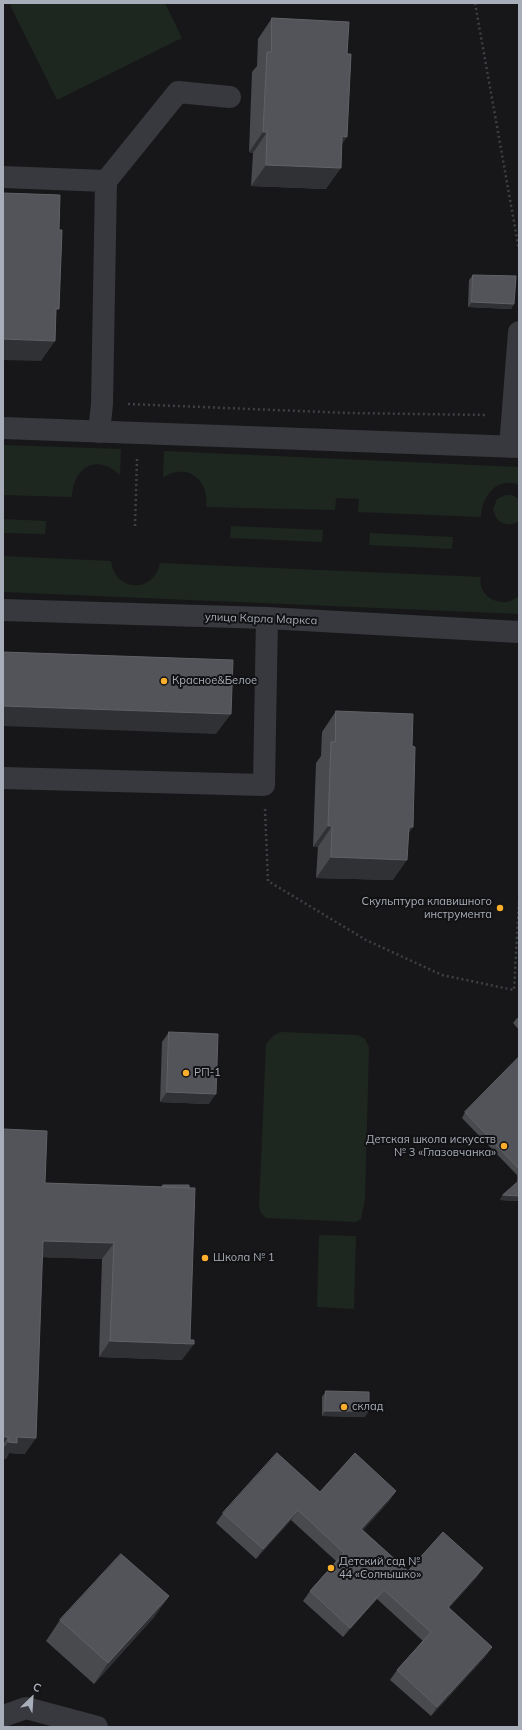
<!DOCTYPE html>
<html>
<head>
<meta charset="utf-8">
<style>
  body { margin:0 }
  #map { position:relative; width:522px; height:1730px; overflow:hidden; background:#171719; font-family:Mulish,sans-serif }
  canvas { display:block }
  .frame { position:absolute; inset:0; border:4px solid #a8aeb9; pointer-events:none }
  .north { position:absolute; left:12px; top:1678px; width:40px; height:40px; -webkit-text-stroke:3px #121214; paint-order:stroke; rotate:25deg; font-size:11px; font-weight:700; line-height:16px; text-align:center; color:#a8aeb9 }
  .north::after { content:''; display:block; margin:auto; width:14px; height:18px; background:#a8aeb9; clip-path:polygon(50% 0,100% 100%,50% 72%,0 100%) }
</style>
</head>
<body>
<div id="map">
<canvas width="522" height="1730"></canvas>
<div class="frame"></div>
<div class="north">С</div>
</div>
<script>
const ctx = document.querySelector('canvas').getContext('2d');
ctx.lineJoin = 'round';
function fill(path, color) { ctx.fillStyle = color; ctx.fill(path, 'evenodd'); }
function strokePath(path, color, width, dash) { ctx.strokeStyle = color; ctx.lineWidth = width; ctx.lineCap = dash ? 'butt' : 'round'; ctx.setLineDash(dash || []); ctx.stroke(path); }
function drawText(font, color, halo, rows, align = 'center') {
  ctx.font = font + ' Mulish,sans-serif'; ctx.lineWidth = 4; ctx.setLineDash([]); ctx.textBaseline = 'middle'; ctx.strokeStyle = halo; ctx.fillStyle = color; for (const [text, x, y, turn = 0] of rows) {
    ctx.save(); ctx.translate(x, y); ctx.rotate((+turn || 0) * Math.PI / 180); ctx.textAlign = isNaN(turn) ? turn : align; if (halo) ctx.strokeText(text, 0, 0); ctx.fillText(text, 0, 0); ctx.restore();
  }
}
fill(new Path2D(`
  M9,3H165L182,38L57,100Z
  M3,445L121,449L120,475C97,453 73,467 72,497L3,495Z
  M164,451L519,467V485C496,476 482,497 481,517L358,512L359,499L336,498L335,510L206,507C210,480 186,461 163,478Z
  M506,495H512L519,499V521C507,529 495,522 493,509L497,499Z
  M3,519L46,521L45,534L3,533Z
  M231,526L323,530L322,542L230,538Z
  M370,533L453,537L452,549L369,545Z
  M3,556L111,561C115,592 154,594 160,563L481,577C477,592 493,604 507,602C512,601 515,598 519,596V614L3,592Z
  M280,1032L358,1035L365,1039L369,1047L365,1199L361,1219L356,1222L266,1218L261,1213L259,1207L266,1044L274,1035Z
  M319,1235L356,1236L354,1309L317,1307Z`), '#1e271f');
strokePath(new Path2D(`
  M475,3L519,250
  M128,404L348,413L487,415
  M135,526L137,459
  M265,809L268,881L366,940L442,975L514,990L519,901`), '#3d4045', 2.5, [2, 3]);
strokePath(new Path2D(`
  M3,177L106,181L102,404L99,432
  M106,181L178,92L230,97
  M3,428L519,447
  M510,447L519,332
  M3,610L267,618L519,632
  M3,778L264,785L267,618
  M3,1716L26,1708L97,1727`), '#37393e', 22);
fill(new Path2D(`
  M272,18L342,144L326,189L251,186L253,153L249,152L252,72L257,66L258,39Z
  M473,275L514,304L511,309L468,307L469,280Z
  M336,711L412,746L413,827L408,833L393,880L316,878L318,847H313L316,763L321,756L322,732Z
  M517,1018H519V1030L513,1023Z
  M169,1032L209,1104L160,1102L162,1042Z
  M519,1057V1201L500,1200L503,1195L517,1183V1175L462,1118L465,1112Z
  M3,1129L45,1183L161,1187L163,1185L182,1360L99,1357L102,1259L42,1257L25,1454L9,1453L6,1459L3,1458Z
  M326,1391L365,1417L322,1416V1397Z
  M396,1491L389,1501L363,1530L408,1571L483,1568L476,1578L449,1608L492,1647L485,1657L431,1716L390,1680L397,1670L423,1641L377,1599L343,1637L303,1601L310,1591L336,1561L291,1520L256,1559L216,1523L223,1513L320,1492Z
  M169,1596L154,1617L94,1684L46,1641L60,1620Z`), '#484a4e');
fill(new Path2D(`
  M263,132H267L253,153L249,152Z
  M342,136L347,137L333,157Z
  M266,165L341,168L326,189L251,186Z
  M472,302L514,304L511,309L468,307Z
  M3,339L55,341L41,361L3,360Z
  M3,706L231,714L216,734L3,726Z
  M328,826H332L318,847H313Z
  M409,827H413L398,848Z
  M331,857L407,860L393,880L316,878Z
  M167,1092L216,1094L209,1104L160,1102Z
  M503,1195L519,1196V1201L500,1200Z
  M43,1241L114,1243L102,1259L32,1257Z
  M110,1341L194,1344L182,1360L99,1357Z
  M325,1411H369L365,1417L322,1416Z
  M3,1437H8L3,1445Z
  M17,1437L36,1438L25,1454L9,1453L6,1459L3,1458V1449L8,1442Z
  M396,1491L389,1501L355,1539L361,1529Z
  M298,1510L291,1520L256,1559L263,1549Z
  M483,1568L476,1578L441,1617L448,1607Z
  M384,1590L377,1599L343,1637L350,1628Z
  M169,1596L154,1617L94,1684L108,1663Z
  M492,1647L485,1657L431,1716L437,1707Z`), '#303134');
const building = new Path2D(`
  M272,18L349,22L347,54H351L347,137L342,136L341,168L266,165L267,132H263L267,52H271Z
  M3,193L60,195L59,230H62L59,309H56L55,341L3,339Z
  M473,275L516,276L514,304L472,302Z
  M3,652L233,660L231,714L3,706Z
  M336,711L413,714L412,746L415,747L413,827H409L407,860L331,857L332,826H328L331,742H335Z
  M169,1032L218,1034L216,1094L167,1092Z
  M519,1057V1169L465,1112Z
  M3,1129L47,1131L45,1183L195,1188L190,1340H194V1344L110,1341L114,1243L43,1241L36,1438L17,1437V1443L8,1442V1437H3Z
  M519,1181V1196L503,1195Z
  M163,1185H189V1188L163,1187Z
  M326,1391L369,1392V1411H325Z
  M277,1453L320,1492L355,1453L396,1491L361,1529L408,1571L443,1532L483,1568L448,1607L492,1647L437,1707L397,1670L431,1632L384,1590L350,1628L310,1591L344,1553L298,1510L263,1549L223,1513Z
  M121,1554L169,1596L108,1663L60,1620Z`);
fill(building, '#53545a');
strokePath(building, '#606268', 1);
for (const [x, y, r, color] of [
  [164,681,4,"#fbaf2d"],
  [500,908,4,"#fbaf2d"],
  [186,1073,4,"#fbaf2d"],
  [504,1146,4,"#fbaf2d"],
  [205,1258,4,"#fbaf2d"],
  [344,1407,4,"#fbaf2d"],
  [331,1568,4,"#fbaf2d"]
]) { const dot = new Path2D(); dot.arc(x, y, r, 0, 2 * Math.PI); ctx.fillStyle = color; ctx.fill(dot); strokePath(dot, '#121214', 1.5); }
drawText('11px', '#a8aeb9', '#121214', [
  ["улица Карла Маркса",261,619,2]
]);
drawText('11px', '#a8aeb9', '#121214', [
  ["Красное&Белое",172,681],
  ["Скульптура клавишного",492,902,"right"],
  ["инструмента",492,915,"right"],
  ["РП-1",194,1073],
  ["Детская школа искусств",496,1140,"right"],
  ["№ 3 «Глазовчанка»",496,1153,"right"],
  ["Школа № 1",213,1258],
  ["склад",352,1407],
  ["Детский сад №",339,1562],
  ["44 «Солнышко»",339,1575]
], 'left');
</script>
</body>
</html>
